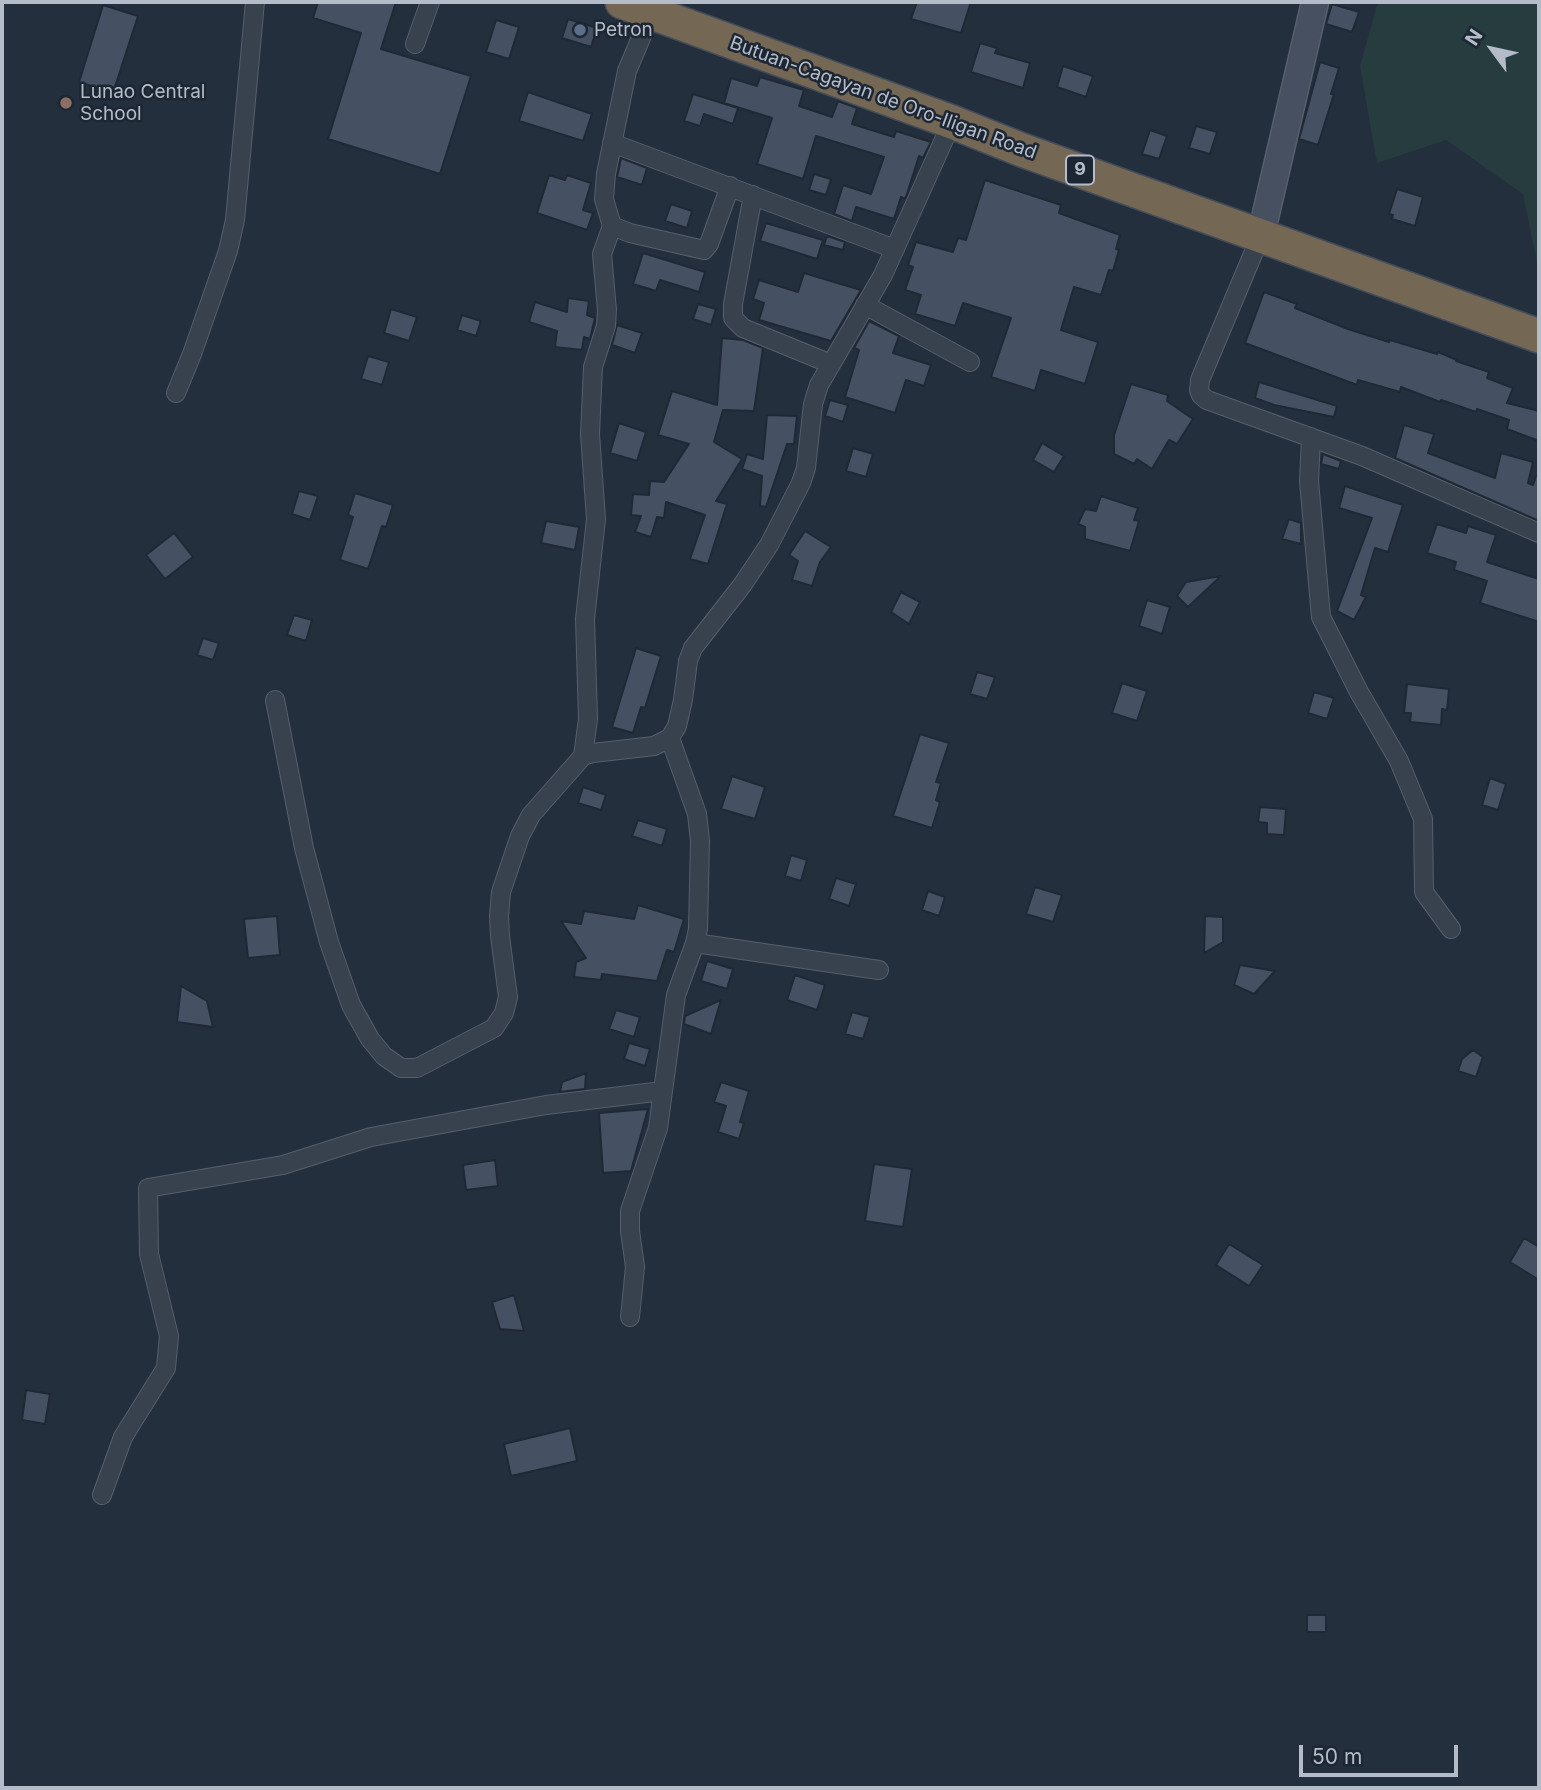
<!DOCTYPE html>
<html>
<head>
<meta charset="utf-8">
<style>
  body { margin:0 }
  #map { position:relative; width:1541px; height:1790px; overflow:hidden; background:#242f3e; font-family:Inter,sans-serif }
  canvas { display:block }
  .frame { position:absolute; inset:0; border:4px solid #b4bcc9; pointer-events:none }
  .north { position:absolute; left:1457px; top:14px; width:70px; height:70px; -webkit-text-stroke:5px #1d2633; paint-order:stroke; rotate:303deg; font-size:19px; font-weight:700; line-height:28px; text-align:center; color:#b4bcc9 }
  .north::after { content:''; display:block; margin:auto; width:24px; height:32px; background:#b4bcc9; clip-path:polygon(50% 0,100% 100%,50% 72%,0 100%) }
  .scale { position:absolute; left:1299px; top:1745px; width:159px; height:32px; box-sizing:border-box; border:4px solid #b4bcc9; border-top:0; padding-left:9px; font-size:21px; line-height:24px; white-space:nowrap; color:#b4bcc9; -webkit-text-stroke:5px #1d2633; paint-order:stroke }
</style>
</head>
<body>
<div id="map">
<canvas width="1541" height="1790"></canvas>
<div class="frame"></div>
<div class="north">N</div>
<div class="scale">50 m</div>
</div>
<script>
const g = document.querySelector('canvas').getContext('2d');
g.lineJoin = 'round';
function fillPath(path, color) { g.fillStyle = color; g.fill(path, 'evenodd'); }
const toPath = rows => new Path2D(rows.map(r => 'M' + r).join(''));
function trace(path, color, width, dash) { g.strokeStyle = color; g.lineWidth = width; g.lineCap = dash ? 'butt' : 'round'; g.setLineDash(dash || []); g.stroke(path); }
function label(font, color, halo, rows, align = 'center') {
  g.font = font + ' Inter,sans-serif'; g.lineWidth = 5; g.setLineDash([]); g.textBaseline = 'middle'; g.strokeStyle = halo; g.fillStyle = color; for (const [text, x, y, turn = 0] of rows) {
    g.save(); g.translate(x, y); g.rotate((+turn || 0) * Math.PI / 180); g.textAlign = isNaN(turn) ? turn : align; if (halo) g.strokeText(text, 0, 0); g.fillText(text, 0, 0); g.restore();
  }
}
const green = toPath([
  [1378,2,1539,2,1539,272,1523,194,1446,140,1377,163,1360,66]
]);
const building = toPath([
  [318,2,396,2,381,49,471,76,440,174,328,139,361,33,313,18,318,2],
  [917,2,971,2,961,33,911,19,917,2],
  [1332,4,1359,12,1352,32,1326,24,1332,4],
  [103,5,138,16,113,93,79,82,103,5],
  [568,19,597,28,591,47,562,38,568,19],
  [496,20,519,27,509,59,486,52,496,20],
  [980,43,997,48,995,53,1030,63,1023,88,971,72,980,43],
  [1320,62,1339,68,1331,94,1334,94,1318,145,1299,139,1320,62],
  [1063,66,1093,76,1086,97,1057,87,1063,66],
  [760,77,804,90,799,106,832,117,838,101,857,108,852,124,894,137,896,131,931,142,923,158,919,156,907,194,905,199,901,197,894,219,856,207,852,221,834,214,843,185,871,194,884,157,816,136,803,179,757,164,772,118,724,103,731,78,757,86,760,77],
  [528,92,592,114,583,141,519,121,528,92],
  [693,94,738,108,733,124,704,114,700,126,684,121,693,94],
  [1196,126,1217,132,1210,154,1189,148,1196,126],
  [1150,130,1167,136,1159,159,1142,154,1150,130],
  [621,158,647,168,642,185,617,177,621,158],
  [814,174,831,179,826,195,809,190,814,174],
  [549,175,565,180,567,175,591,183,583,210,593,213,587,230,537,213,549,175],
  [985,180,1061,205,1059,213,1120,235,1116,249,1119,250,1113,271,1109,270,1101,295,1074,287,1061,330,1098,342,1085,384,1041,370,1035,391,991,377,1011,318,963,303,955,326,915,314,921,295,905,290,913,267,908,265,916,242,953,252,958,238,966,240,985,180],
  [1397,189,1423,197,1415,226,1392,219,1393,215,1389,214,1397,189],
  [671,204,692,211,687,228,665,221,671,204],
  [766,223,823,240,817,259,760,241,766,223],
  [827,236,845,242,843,250,824,245,827,236],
  [643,253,705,272,699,292,660,280,656,291,633,284,643,253],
  [804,273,861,290,831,341,759,320,764,303,753,299,759,280,798,292,804,273],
  [1264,292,1297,304,1295,308,1348,329,1389,342,1390,340,1437,354,1438,352,1457,360,1456,361,1489,372,1487,378,1513,388,1507,403,1539,411,1539,441,1507,429,1509,420,1477,409,1476,412,1441,400,1440,402,1401,387,1400,392,1358,380,1357,385,1245,343,1264,292],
  [568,298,589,301,587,315,595,318,590,339,584,337,582,350,555,347,557,331,529,322,535,302,567,312,568,298],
  [698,304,716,309,711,325,693,319,698,304],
  [391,309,417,317,409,341,384,333,391,309],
  [462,315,481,321,476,336,457,330,462,315],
  [869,321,899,336,893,353,931,365,924,386,906,380,895,413,845,397,859,350,854,348,869,321],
  [617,325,642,333,635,353,612,345,617,325],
  [722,338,743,340,763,348,754,411,723,410,714,442,742,459,716,501,727,504,708,564,690,559,705,515,666,502,664,518,657,517,651,537,635,532,641,516,631,515,633,494,649,495,650,481,664,482,689,444,658,435,672,391,717,405,722,338],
  [368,356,389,362,382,385,361,379,368,356],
  [1259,382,1337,406,1334,417,1274,405,1255,398,1259,382],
  [1131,384,1168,395,1167,401,1193,419,1177,444,1169,440,1152,469,1137,459,1134,464,1114,454,1114,435,1131,384],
  [830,400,848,405,843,422,825,416,830,400],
  [767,415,797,416,794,444,787,444,766,507,760,506,762,476,742,469,747,454,763,459,767,415],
  [619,423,646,432,637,461,610,453,619,423],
  [1404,425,1434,434,1428,453,1495,478,1501,453,1533,462,1528,483,1533,485,1536,476,1539,476,1539,521,1395,458,1404,425],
  [1042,443,1064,456,1054,472,1033,460,1042,443],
  [853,448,873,454,866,477,846,471,853,448],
  [1323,454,1341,461,1339,469,1321,464,1323,454],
  [1345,486,1403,505,1388,552,1375,548,1361,595,1366,597,1354,620,1337,611,1372,518,1339,508,1345,486],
  [299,491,318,496,310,520,292,514,299,491],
  [355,493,393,505,386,527,382,526,368,569,340,560,353,517,348,515,355,493],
  [1101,496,1138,508,1134,520,1139,521,1130,551,1085,539,1085,527,1078,524,1085,509,1096,511,1101,496],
  [1289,519,1301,523,1301,544,1282,539,1289,519],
  [546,521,579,527,575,550,541,543,546,521],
  [1437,524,1466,533,1468,526,1496,535,1487,562,1539,579,1539,622,1480,603,1487,581,1454,570,1456,562,1427,553,1437,524],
  [805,531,831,547,820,562,812,586,792,580,798,561,789,555,805,531],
  [174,533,193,557,165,579,146,555,174,533],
  [1221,576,1188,607,1177,596,1186,582,1221,576],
  [901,592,920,602,909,624,891,612,901,592],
  [1147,600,1170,607,1162,634,1139,626,1147,600],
  [294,615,312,620,306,641,287,635,294,615],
  [203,638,219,643,213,660,197,655,203,638],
  [636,648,661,656,645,708,641,707,633,733,612,727,636,648],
  [977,672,995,677,987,699,970,694,977,672],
  [1122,683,1147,691,1137,721,1112,713,1122,683],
  [1407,684,1449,689,1447,710,1442,709,1441,725,1410,722,1411,713,1404,713,1407,684],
  [1314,692,1334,698,1327,719,1308,713,1314,692],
  [920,734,949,743,936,782,941,783,936,800,940,802,932,828,893,816,920,734],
  [732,776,765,787,755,819,721,809,732,776],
  [1490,778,1506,784,1498,810,1482,805,1490,778],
  [583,787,606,795,601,810,578,803,583,787],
  [1260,807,1286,809,1284,835,1267,834,1267,823,1258,822,1260,807],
  [638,820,667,829,662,846,632,836,638,820],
  [791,855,807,860,801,881,785,876,791,855],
  [836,878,856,884,849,906,829,899,836,878],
  [1035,887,1062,895,1053,922,1026,914,1035,887],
  [928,891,945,897,939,916,922,910,928,891],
  [638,905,684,919,674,952,667,950,657,981,602,974,601,980,574,977,576,962,586,958,561,921,581,924,584,911,634,919,638,905],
  [277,916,280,955,248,958,244,919,277,916],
  [1205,916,1223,917,1223,942,1204,953,1205,916],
  [707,961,733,969,727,989,701,981,707,961],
  [1240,965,1275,971,1254,994,1234,985,1240,965],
  [795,975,825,985,817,1010,787,1000,795,975],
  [181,986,207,1001,213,1027,177,1022,181,986],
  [721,1000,711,1034,684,1024,685,1016,721,1000],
  [616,1010,640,1017,634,1037,609,1029,616,1010],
  [852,1012,870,1017,863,1039,845,1034,852,1012],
  [629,1043,650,1049,645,1066,624,1059,629,1043],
  [1473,1050,1483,1057,1476,1077,1458,1071,1462,1059,1473,1050],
  [586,1073,585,1089,560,1092,562,1082,586,1073],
  [721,1082,749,1091,740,1122,744,1123,739,1139,718,1132,726,1106,714,1102,721,1082],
  [648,1109,631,1171,603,1173,599,1113,648,1109],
  [495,1160,498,1186,466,1190,463,1165,495,1160],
  [874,1164,912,1169,903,1227,865,1221,874,1164],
  [1524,1238,1539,1247,1539,1280,1510,1262,1524,1238],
  [1229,1244,1263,1265,1249,1286,1216,1265,1229,1244],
  [514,1295,524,1331,500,1329,492,1302,514,1295],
  [26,1390,50,1394,45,1424,22,1420,26,1390],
  [570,1428,577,1461,511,1476,504,1444,570,1428],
  [1307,1615,1326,1615,1326,1632,1307,1632,1307,1615]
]);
const street = toPath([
  [651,14,627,71,606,174,604,199,612,226,630,233,704,250,709,244,730,186],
  [415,44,430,2],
  [612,143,895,249],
  [753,195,733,304,733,318,743,328,831,364],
  [1261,235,1200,380,1199,390,1201,395,1207,400,1362,456,1539,533],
  [865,305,970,362],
  [176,393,192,354,228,251,235,220,255,2],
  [1311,437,1309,481,1321,617,1359,692,1399,761,1423,819,1424,892,1451,929],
  [275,700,304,848,329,942,351,1005,370,1039,384,1056,401,1068,417,1068,494,1028,504,1013,508,997,500,936,499,916,501,892,520,836,531,815,583,756,593,753,654,746,670,738,677,726,683,700,688,661,693,648,743,584,769,545,801,483,806,468,813,404,819,385,883,275,952,122],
  [583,756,588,719,585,619,596,519,590,434,593,367,606,326,607,310,602,254,612,226],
  [695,943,879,970],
  [630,1317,635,1267,630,1231,630,1211,658,1128,676,995,695,943,698,929,700,841,697,814,670,738],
  [102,1495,123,1437,166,1368,169,1336,149,1254,148,1188,283,1165,371,1137,546,1105,663,1091]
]);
const secondary = toPath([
  [1261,235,1315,2]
]);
const highway = toPath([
  [622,2,952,122,1022,150,1539,336]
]);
const markers = [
  [580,30,7,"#5c6f8a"],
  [66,103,7,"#8d6e63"]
];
const shields = [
  [1080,170,28]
];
const shieldNames = [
  ["9",1080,170]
];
const poiNames = [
  ["Petron",594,30],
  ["Lunao Central",80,92],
  ["School",80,114]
];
const streetNames = [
  ["Butuan-Cagayan de Oro-Iligan Road",883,98,20]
];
fillPath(green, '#263c3f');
fillPath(building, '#455162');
trace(building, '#1f2835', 2);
trace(street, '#565f6c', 20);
trace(secondary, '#565f6c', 29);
trace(highway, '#434c59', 36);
trace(street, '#38414e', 18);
trace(secondary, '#465061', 26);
trace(highway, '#746855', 33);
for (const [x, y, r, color] of markers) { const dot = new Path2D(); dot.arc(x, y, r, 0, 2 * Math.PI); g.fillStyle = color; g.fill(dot); trace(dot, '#1d2633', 2.5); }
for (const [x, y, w] of shields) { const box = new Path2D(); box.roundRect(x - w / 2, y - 14.5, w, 29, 5); g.fillStyle = '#1d2633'; g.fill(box); trace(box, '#b4bcc9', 2); }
label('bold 18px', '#b4bcc9', null, shieldNames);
label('19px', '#b4bcc9', '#1d2633', poiNames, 'left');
label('19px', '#b4bcc9', '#1d2633', streetNames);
</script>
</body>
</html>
